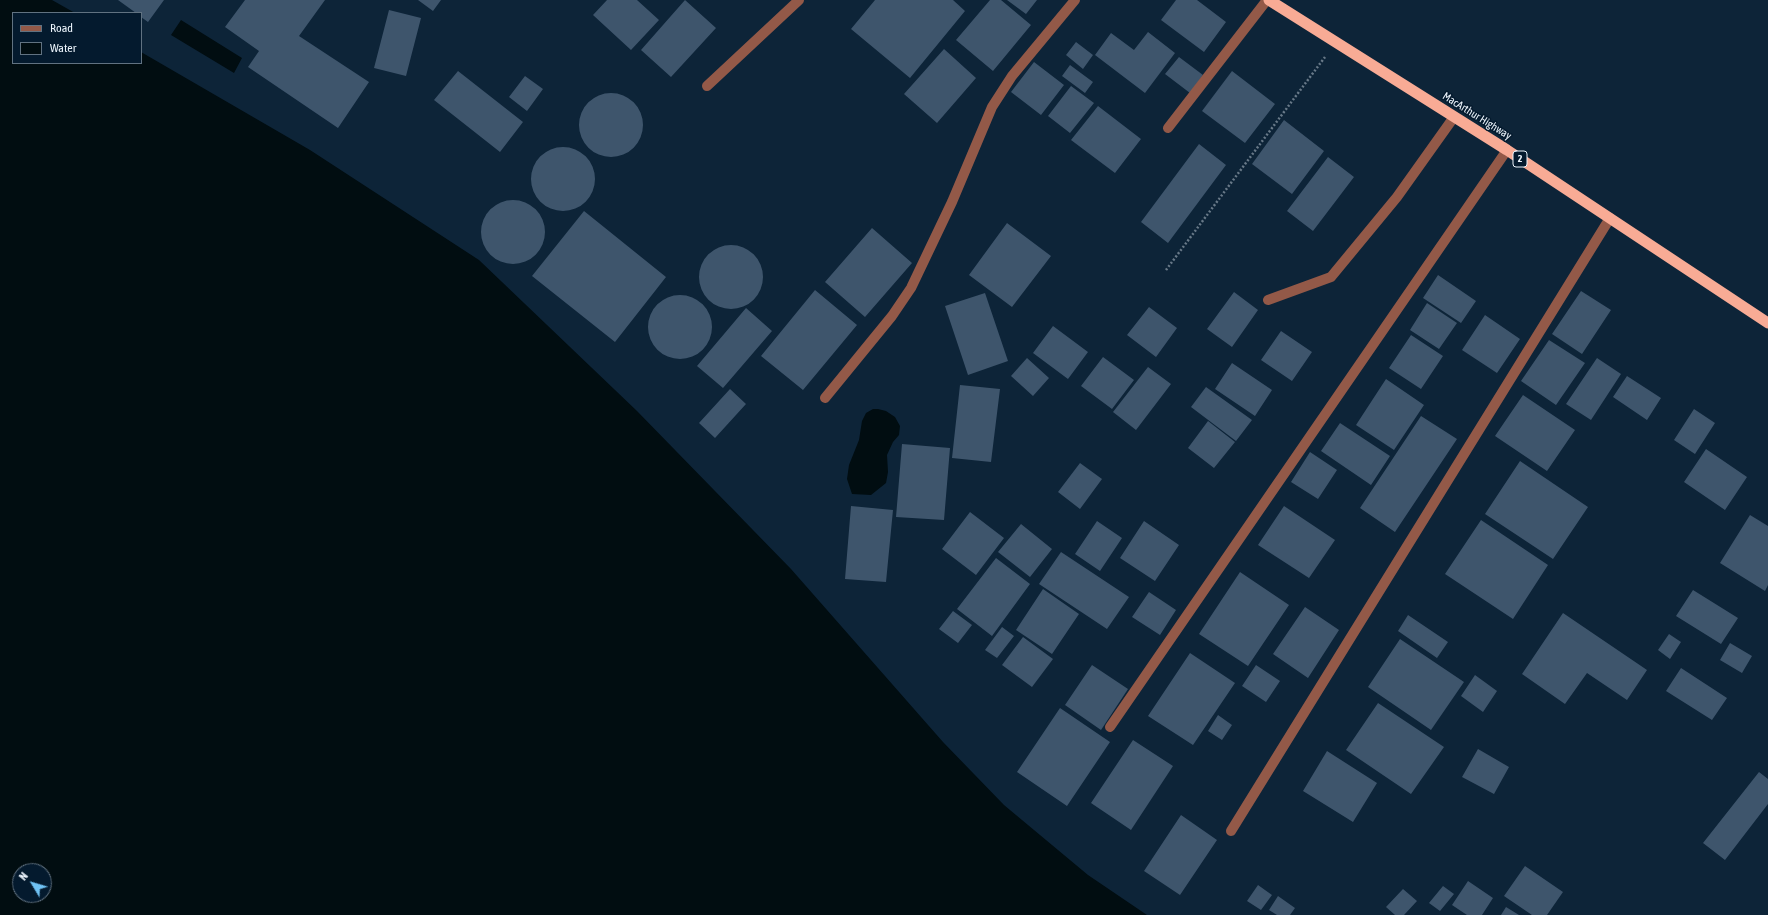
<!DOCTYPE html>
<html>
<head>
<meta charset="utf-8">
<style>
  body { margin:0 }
  #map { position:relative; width:1768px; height:915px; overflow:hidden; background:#0d2438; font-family:"Asap Condensed",sans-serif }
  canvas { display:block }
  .legend { position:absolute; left:12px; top:12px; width:130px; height:52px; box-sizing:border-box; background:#041a2e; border:1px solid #617281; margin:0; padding:5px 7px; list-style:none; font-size:12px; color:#edf5fd }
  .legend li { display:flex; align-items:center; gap:8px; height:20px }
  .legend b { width:20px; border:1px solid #617281 }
  .north { position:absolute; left:12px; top:863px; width:40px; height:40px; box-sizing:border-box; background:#041a2e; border:1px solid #617281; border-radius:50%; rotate:308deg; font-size:11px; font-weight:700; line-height:16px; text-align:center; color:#edf5fd }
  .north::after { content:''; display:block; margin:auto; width:14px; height:18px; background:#6fc2f4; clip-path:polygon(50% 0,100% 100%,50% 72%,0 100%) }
</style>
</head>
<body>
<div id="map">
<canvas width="1768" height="915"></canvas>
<ul class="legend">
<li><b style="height:5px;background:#935948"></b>Road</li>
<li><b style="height:11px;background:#010d11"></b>Water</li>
</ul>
<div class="north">N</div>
</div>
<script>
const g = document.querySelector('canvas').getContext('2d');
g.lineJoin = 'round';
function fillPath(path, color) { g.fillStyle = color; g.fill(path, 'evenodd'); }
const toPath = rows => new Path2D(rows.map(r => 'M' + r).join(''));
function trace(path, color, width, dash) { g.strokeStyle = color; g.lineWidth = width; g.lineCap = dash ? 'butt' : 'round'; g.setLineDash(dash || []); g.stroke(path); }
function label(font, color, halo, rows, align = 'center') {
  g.font = font + ' "Asap Condensed",sans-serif'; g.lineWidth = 3; g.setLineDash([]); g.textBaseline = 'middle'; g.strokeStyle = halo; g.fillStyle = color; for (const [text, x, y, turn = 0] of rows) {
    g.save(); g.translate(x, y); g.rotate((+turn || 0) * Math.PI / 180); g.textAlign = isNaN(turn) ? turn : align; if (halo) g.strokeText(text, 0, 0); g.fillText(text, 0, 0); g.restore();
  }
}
const water = toPath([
  [0,0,52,0,75,13,13,13,13,63,141,63,141,52,310,150,479,260,637,411,791,569,943,742,1004,805,1088,875,1147,915,0,915],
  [20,871,44,871,44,895,20,895],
  [181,20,242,58,234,73,171,35],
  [873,409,878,409,886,411,895,417,900,426,899,435,893,442,887,455,888,472,886,483,871,495,852,494,847,479,849,465,859,440,862,421,866,413]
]);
const building = toPath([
  [118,0,164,0,148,22,141,17,141,13,136,13],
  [245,0,325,0,299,36,369,82,338,128,248,67,259,51,225,27],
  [418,0,441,0,433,11],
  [607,0,637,0,659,20,631,50,593,15],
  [685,0,716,28,671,77,641,50],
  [875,0,953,0,965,11,910,78,851,29],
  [990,0,1001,0,1031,25,993,71,956,40],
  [1007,0,1037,0,1026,14],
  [1176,0,1197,0,1226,22,1204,52,1161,20],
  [389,10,421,18,406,76,374,68],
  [1148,32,1175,53,1145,93,1095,55,1111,33,1134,50],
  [1076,42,1093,55,1083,69,1066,55],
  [944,49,976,78,937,123,904,94],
  [1179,57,1203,75,1190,93,1165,74],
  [1034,62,1064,85,1041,115,1011,92],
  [1070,65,1093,82,1085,93,1062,76],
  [458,71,523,122,500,152,434,100],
  [1232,71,1275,104,1245,143,1202,111],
  [525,76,543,89,527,111,509,97],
  [1071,86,1094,103,1070,133,1048,116],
  '579 125a32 32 0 1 1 64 0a32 32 0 1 1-64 0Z',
  [1098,106,1141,139,1115,173,1071,140],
  [1284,120,1324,151,1292,194,1252,164],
  [1199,144,1226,165,1168,243,1141,222],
  '531 179a32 32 0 1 1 64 0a32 32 0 1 1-64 0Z',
  [1328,157,1354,177,1313,231,1287,211],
  '481 232a32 32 0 1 1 64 0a32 32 0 1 1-64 0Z',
  [584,211,666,277,615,342,532,276],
  [1007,223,1051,256,1012,307,969,275],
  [872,228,912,263,865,317,825,282],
  '699 277a32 32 0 1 1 64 0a32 32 0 1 1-64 0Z',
  [1438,275,1476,301,1461,323,1423,298],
  [815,290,857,325,803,390,761,356],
  [1581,291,1611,310,1582,354,1552,334],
  [1234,292,1258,310,1232,347,1207,329],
  [985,293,1008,361,968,375,945,306],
  '648 327a32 32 0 1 1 64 0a32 32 0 1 1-64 0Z',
  [1427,303,1457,323,1439,349,1410,330],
  [1149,307,1177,328,1156,357,1127,335],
  [746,308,772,331,723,388,697,366],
  [1485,315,1520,339,1497,373,1462,350],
  [1053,326,1088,352,1068,379,1033,353],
  [1281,331,1312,352,1292,381,1261,360],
  [1411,335,1443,356,1421,389,1389,368],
  [1549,340,1585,363,1556,405,1521,381],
  [1103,357,1134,380,1112,409,1081,386],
  [1027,358,1049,378,1033,396,1011,376],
  [1597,358,1621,374,1591,420,1566,404],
  [1232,363,1272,390,1255,416,1215,389],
  [1148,367,1171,384,1136,430,1113,412],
  [1627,376,1661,398,1647,420,1613,397],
  [1386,379,1424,405,1394,450,1356,425],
  [960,385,1000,389,991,462,952,458],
  [1206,387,1252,420,1236,441,1191,407],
  [730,389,746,404,715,438,699,423],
  [1523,395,1575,430,1547,471,1495,436],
  [1694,409,1715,423,1695,454,1674,440],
  [1421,416,1457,439,1395,532,1360,508],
  [1208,421,1235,442,1214,468,1188,448],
  [1340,423,1390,456,1371,485,1321,451],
  [902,444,950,448,944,520,896,517],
  [1706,449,1747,477,1725,510,1684,482],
  [1310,452,1337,470,1318,499,1291,482],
  [1520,461,1588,507,1553,559,1485,514],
  [1080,463,1102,479,1080,509,1058,492],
  [851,506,893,510,886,582,845,579],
  [1284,506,1335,540,1309,578,1258,545],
  [970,512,1004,538,976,575,942,549],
  [1750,515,1768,526,1768,585,1765,591,1720,563],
  [1481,520,1548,565,1513,619,1445,574],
  [1097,521,1122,538,1100,571,1075,554],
  [1144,521,1179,545,1155,581,1120,558],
  [1021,524,1052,549,1030,577,998,552],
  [1061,552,1129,597,1107,629,1039,584],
  [996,558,1030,584,992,636,957,609],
  [1240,572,1289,605,1248,666,1199,634],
  [1043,589,1079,614,1052,654,1016,630],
  [1693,590,1738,618,1721,644,1676,616],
  [1149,592,1176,610,1160,635,1132,617],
  [1305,607,1339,630,1308,678,1273,654],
  [953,611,972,625,958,643,939,629],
  [1563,613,1647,670,1627,700,1587,673,1565,704,1522,674],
  [1408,615,1448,642,1437,658,1398,631],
  [1002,627,1014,636,997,658,985,650],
  [1669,634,1681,642,1670,659,1658,650],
  [1023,637,1053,659,1032,687,1002,665],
  [1400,639,1464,682,1431,730,1368,687],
  [1730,643,1752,656,1742,673,1720,660],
  [1190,653,1235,683,1193,745,1148,716],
  [1092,665,1128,689,1101,730,1065,705],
  [1256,665,1280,681,1266,702,1242,686],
  [1681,668,1727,698,1712,720,1666,691],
  [1475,675,1497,691,1483,712,1461,696],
  [1378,703,1444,747,1411,794,1346,750],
  [1060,708,1110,742,1067,806,1017,772],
  [1218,715,1232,725,1222,740,1208,731],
  [1133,740,1173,766,1131,830,1091,803],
  [1478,749,1509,767,1494,794,1462,777],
  [1327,751,1377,783,1353,822,1303,791],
  [1759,772,1768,779,1768,804,1725,860,1703,843],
  [1181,815,1217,840,1180,895,1144,871],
  [1525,866,1563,892,1547,915,1532,915,1504,896],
  [1468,881,1493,898,1482,915,1467,915,1452,905],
  [1258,885,1272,895,1261,910,1247,901],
  [1443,886,1454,894,1440,911,1429,903],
  [1403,889,1417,901,1404,915,1395,915,1386,907],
  [1278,896,1295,908,1290,915,1277,915,1269,910],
  [1506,907,1519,915,1501,915]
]);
const path = toPath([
  [1166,270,1325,57]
]);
const service = toPath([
  [707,86,799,0],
  [1168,128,1267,0],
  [1268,300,1331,277,1397,197,1454,117],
  [825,398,892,316,911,288,952,202,992,107,1012,76,1075,0]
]);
const minor = toPath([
  [1110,727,1507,150],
  [1231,831,1610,218]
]);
const trunk = toPath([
  [1269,0,1507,150,1768,323]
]);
const shields = [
  [1520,159,14]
];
const shieldNames = [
  ["2",1520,159]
];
const streetNames = [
  ["MacArthur Highway",1477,116,32]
];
fillPath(water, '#010d11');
fillPath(building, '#3e556c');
trace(path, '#687988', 2.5, [2, 2]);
trace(service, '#935948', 10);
trace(minor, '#935948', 10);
trace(trunk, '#f8ab95', 11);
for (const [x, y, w] of shields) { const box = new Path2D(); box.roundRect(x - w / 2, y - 8, w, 16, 3); g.fillStyle = '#041a2e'; g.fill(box); trace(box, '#edf5fd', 1); }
label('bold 10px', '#edf5fd', null, shieldNames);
label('11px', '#edf5fd', '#041a2e', streetNames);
</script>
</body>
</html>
